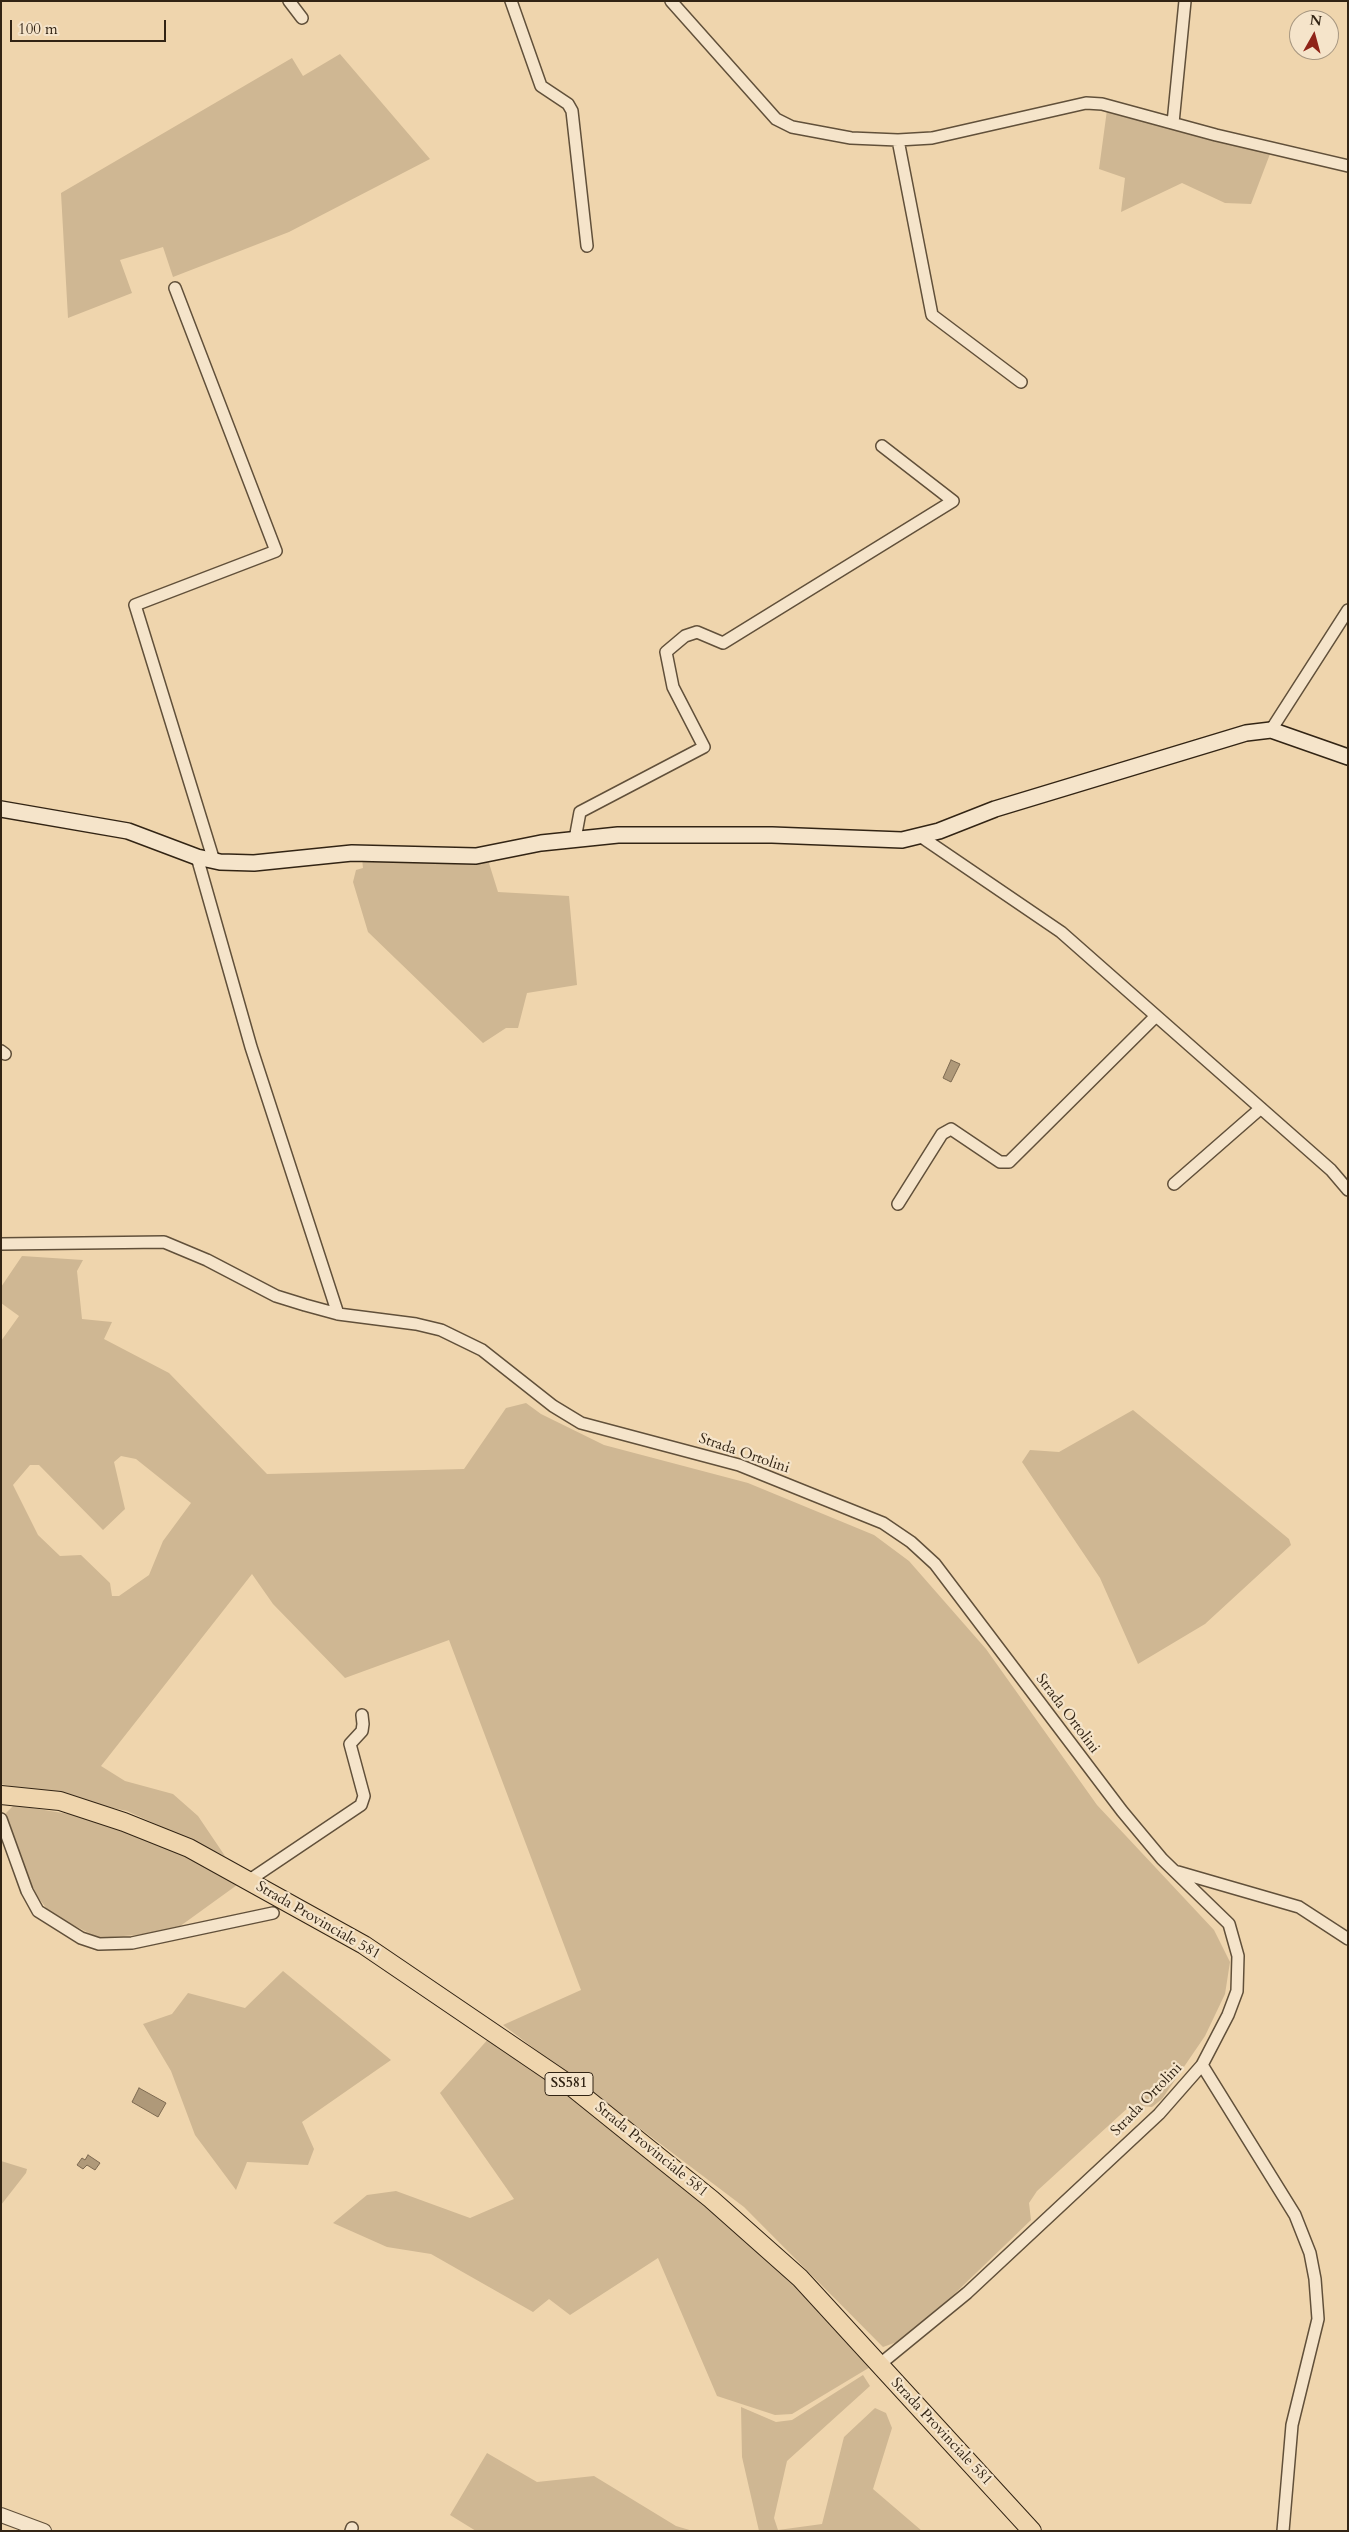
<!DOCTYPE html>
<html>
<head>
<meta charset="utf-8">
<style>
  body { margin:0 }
  #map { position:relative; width:1349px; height:2532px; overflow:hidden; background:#efd5ad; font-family:Cardo,serif }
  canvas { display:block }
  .frame { position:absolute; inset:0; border:2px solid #322414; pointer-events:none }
  .north { position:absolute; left:1289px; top:10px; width:50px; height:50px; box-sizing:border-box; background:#f5e4ca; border:1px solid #a79781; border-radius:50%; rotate:7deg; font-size:14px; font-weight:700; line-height:20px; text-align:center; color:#322414 }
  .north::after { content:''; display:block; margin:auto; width:18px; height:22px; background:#8f2418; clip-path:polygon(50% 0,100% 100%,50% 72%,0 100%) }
  .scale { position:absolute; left:10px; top:20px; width:156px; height:22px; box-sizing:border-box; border:2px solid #322414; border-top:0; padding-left:6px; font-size:15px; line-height:18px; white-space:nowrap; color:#322414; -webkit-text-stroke:4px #f5e4ca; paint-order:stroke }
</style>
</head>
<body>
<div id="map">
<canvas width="1349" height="2532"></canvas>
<div class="frame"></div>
<div class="north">N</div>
<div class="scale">100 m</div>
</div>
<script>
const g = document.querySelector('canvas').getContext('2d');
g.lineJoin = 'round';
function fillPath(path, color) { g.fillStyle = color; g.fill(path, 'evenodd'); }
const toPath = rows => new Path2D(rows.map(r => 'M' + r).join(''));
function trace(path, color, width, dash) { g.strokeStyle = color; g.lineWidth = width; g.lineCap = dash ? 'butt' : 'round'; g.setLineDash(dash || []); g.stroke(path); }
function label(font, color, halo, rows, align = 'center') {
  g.font = font + ' Cardo,serif'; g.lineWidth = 4.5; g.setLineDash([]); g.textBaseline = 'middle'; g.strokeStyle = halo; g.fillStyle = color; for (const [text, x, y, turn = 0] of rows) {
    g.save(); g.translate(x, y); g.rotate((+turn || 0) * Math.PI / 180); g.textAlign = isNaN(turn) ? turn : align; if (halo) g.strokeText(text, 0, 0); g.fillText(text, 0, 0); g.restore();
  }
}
const green = toPath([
  [340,54,430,159,289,232,173,277,163,247,120,260,132,293,68,318,61,193,292,58,303,76],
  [1107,110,1270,154,1251,204,1225,203,1182,183,1121,212,1125,178,1099,169],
  [362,859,488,860,498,892,569,896,577,985,527,993,518,1028,506,1028,483,1043,368,932,353,882,356,870,363,868],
  [22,1256,83,1260,77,1271,82,1319,112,1322,104,1339,169,1373,267,1474,464,1469,506,1408,526,1403,541,1414,604,1445,748,1483,874,1535,909,1561,986,1649,1097,1805,1214,1930,1230,1962,1225,1994,1205,2036,1162,2099,1152,2107,1131,2105,1037,2191,1029,2203,1031,2220,946,2302,897,2342,883,2347,744,2207,503,2025,581,1990,449,1640,345,1678,273,1604,252,1574,101,1766,125,1781,173,1794,198,1816,225,1856,127,1811,1,1784,1,1341,19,1316,1,1303,1,1287],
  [121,1456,136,1459,191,1503,163,1541,149,1575,119,1596,112,1596,110,1583,81,1555,60,1556,38,1535,13,1485,30,1465,39,1465,103,1530,125,1509,114,1462],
  [1133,1410,1289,1539,1291,1545,1205,1624,1138,1664,1100,1578,1022,1462,1030,1450,1059,1452],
  [14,1805,93,1818,168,1845,237,1885,172,1932,99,1938,51,1914,33,1891,6,1813],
  [283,1971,391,2060,302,2122,314,2149,308,2165,247,2162,236,2190,195,2135,171,2071,143,2024,172,2014,188,1993,245,2008],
  [490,2037,637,2145,748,2233,872,2366,792,2414,775,2415,717,2396,658,2258,570,2315,549,2299,533,2312,431,2254,387,2247,333,2223,367,2195,396,2191,470,2218,514,2199,440,2093],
  [1,2161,27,2169,26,2173,1,2205],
  [863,2375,870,2386,787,2461,774,2518,778,2530,822,2524,844,2437,875,2408,886,2413,892,2428,873,2489,922,2531,759,2531,742,2457,741,2407,776,2422,792,2420],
  [487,2453,537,2482,594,2476,676,2526,693,2531,476,2531,450,2515]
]);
const water = toPath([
  [951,1060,960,1064,951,1082,943,1078,951,1060],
  [139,2088,166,2103,158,2117,132,2102,139,2088],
  [88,2155,100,2163,95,2170,87,2165,83,2169,77,2165,82,2158,85,2160,88,2155]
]);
const minor = toPath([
  [289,1,302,18],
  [511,1,541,86,568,104,572,111,587,246],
  [671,1,776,119,792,127,851,138,898,140,932,138,1086,103,1102,104,1216,135,1348,166],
  [1173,123,1185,1],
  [898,140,932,315,1021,382],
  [175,288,276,551,135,605,214,861],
  [1271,730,1348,610],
  [920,836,1061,932,1331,1170,1348,1190],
  [575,839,580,812,704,747,673,687,666,652,685,636,697,632,723,643,953,501,882,446],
  [197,857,251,1047,338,1314],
  [1,1051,5,1054],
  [1174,1184,1261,1108],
  [898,1204,942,1134,951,1129,1000,1162,1009,1162,1156,1016],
  [1,1244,164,1242,207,1260,276,1296,305,1305,338,1314,416,1324,441,1330,482,1350,553,1406,581,1423,739,1465,883,1523,911,1542,935,1564,1122,1811,1162,1859,1229,1924,1238,1956,1237,1991,1228,2015,1202,2065,1159,2114,967,2293,879,2365],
  [1,1819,27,1891,38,1911,81,1938,99,1944,132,1943,273,1913],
  [1178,1872,1299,1907,1348,1939],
  [248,1881,361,1805,364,1796,350,1744,362,1731,363,1724,362,1715],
  [1202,2065,1295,2215,1310,2253,1315,2279,1318,2319,1292,2425,1283,2531],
  [351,2531,352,2528]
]);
const tertiary = toPath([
  [1,2515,44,2531]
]);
const secondary = toPath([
  [1,809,128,831,197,857,220,862,254,863,352,853,476,856,541,843,618,835,772,835,902,840,939,831,995,809,1246,733,1271,730,1348,757]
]);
const primary = toPath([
  [1,1795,60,1801,124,1822,189,1848,364,1945,567,2083,711,2199,800,2278,1032,2531]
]);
const shields = [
  [569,2084,48]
];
const shieldNames = [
  ["SS581",569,2084]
];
const streetNames = [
  ["Strada Ortolini",744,1454,19],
  ["Strada Ortolini",1067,1714,53],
  ["Strada Provinciale 581",318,1921,30],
  ["Strada Ortolini",1147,2100,-46],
  ["Strada Provinciale 581",651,2150,39],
  ["Strada Provinciale 581",941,2432,47]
];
fillPath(green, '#cfb793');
fillPath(water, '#af9979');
trace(water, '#7d6a51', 1);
trace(minor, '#61503a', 14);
trace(tertiary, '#61503a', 16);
trace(secondary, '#322414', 18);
trace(primary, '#322414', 20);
trace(minor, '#f5e4ca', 11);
trace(tertiary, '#f5e4ca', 14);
trace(secondary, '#f5e4ca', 15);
trace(primary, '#efd5ad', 18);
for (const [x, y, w] of shields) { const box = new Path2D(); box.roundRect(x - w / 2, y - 11.5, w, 23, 4); g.fillStyle = '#f5e4ca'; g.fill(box); trace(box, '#322414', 1); }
label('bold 14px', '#322414', null, shieldNames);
label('15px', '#322414', '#f5e4ca', streetNames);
</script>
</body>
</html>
